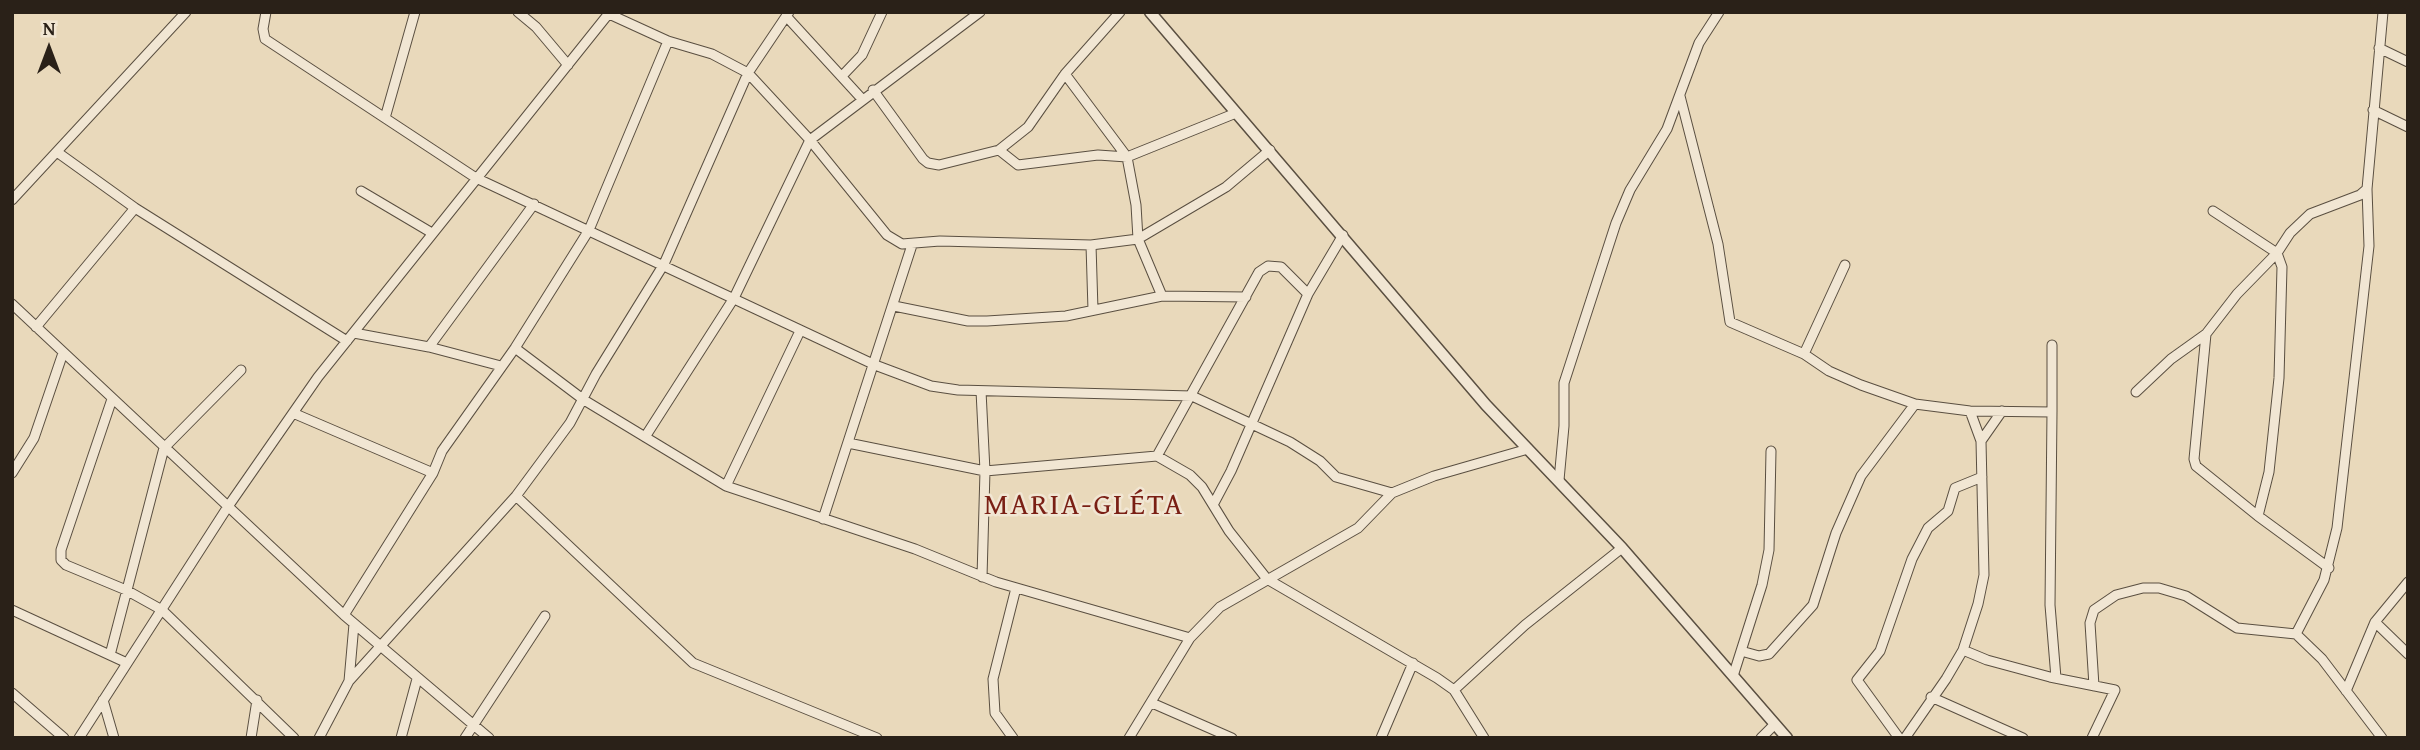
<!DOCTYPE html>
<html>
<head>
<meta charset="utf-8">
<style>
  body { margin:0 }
  #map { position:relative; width:2420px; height:750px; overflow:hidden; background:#e9d9bb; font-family:"Gentium Book Plus",serif }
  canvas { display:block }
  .frame { position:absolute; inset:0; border:14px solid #2a2118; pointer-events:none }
  .north { position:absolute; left:14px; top:14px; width:70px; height:70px; -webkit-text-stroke:5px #f1e6d3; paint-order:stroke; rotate:0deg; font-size:19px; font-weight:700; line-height:28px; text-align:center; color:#2a2118 }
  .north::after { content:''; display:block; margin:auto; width:24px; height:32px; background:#2a2118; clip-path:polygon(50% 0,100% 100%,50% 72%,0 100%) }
</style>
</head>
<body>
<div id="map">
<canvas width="2420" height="750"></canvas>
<div class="frame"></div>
<div class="north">N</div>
</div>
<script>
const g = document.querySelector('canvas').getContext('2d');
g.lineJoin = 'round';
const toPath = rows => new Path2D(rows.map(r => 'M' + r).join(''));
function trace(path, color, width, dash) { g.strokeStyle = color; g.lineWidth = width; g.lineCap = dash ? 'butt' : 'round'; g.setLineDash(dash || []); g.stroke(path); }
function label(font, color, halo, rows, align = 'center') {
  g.font = font + ' "Gentium Book Plus",serif'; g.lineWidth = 5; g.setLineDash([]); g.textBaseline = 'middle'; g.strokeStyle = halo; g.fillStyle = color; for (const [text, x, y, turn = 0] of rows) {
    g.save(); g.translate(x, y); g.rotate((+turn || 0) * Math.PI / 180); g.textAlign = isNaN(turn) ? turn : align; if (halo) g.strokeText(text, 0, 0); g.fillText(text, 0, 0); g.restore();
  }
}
const minor = toPath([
  [266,12,263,29,265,39,476,178,875,365,931,386,958,390,1192,396,1290,442,1320,461,1336,477,1392,493],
  [518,12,536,27,568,65],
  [609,14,668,41,712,54,748,73,810,140,887,235,902,244,940,241,1091,245,1138,239,1226,187,1270,150],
  [786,16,862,99],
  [2379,48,2408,62],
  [1065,74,1127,157,1136,205,1138,239,1162,296],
  [842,76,862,55,882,12],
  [873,90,923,159,928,163,939,165,999,150,1018,165,1098,155,1127,157,1236,113],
  [1680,96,1718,244,1730,322,1804,354,1829,371,1861,385,1915,404,1970,411,2052,412,2050,605,2056,678],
  [2373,110,2408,127],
  [385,118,415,12],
  [999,150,1028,127,1065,74,1120,12],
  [57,152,135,208,347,341],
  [361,191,432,233],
  [12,200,186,12],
  [1091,245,1093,310],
  [12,304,344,615,489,738],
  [894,306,968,321,987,321,1066,316,1162,296,1246,297],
  [36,327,135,208],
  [354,333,429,347,501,366],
  [2206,334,2194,459,2196,466,2258,516],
  [2052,345,2052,412],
  [429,347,534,204],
  [515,348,584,400,726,486,915,549,996,582,1190,638],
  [1804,354,1845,265],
  [981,391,985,471,982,577],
  [2136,392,2171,359,2206,334,2237,294,2277,253,2213,211],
  [112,399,61,550,61,560,66,565,126,590,162,610,294,738],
  [1970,411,1981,441],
  [293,413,433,473],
  [645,437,734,298,810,140,980,12],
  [848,443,985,471,1157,456,1190,475,1202,487,1229,531,1267,579,1437,678,1454,690,1484,738],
  [1157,456,1259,272,1268,266,1281,267,1308,294],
  [12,473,34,438,63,353],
  [1559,480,1564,426,1564,383,1616,223,1630,190,1667,129,1699,43,1719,12],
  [726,486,800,331],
  [516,496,693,663,877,738],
  [1213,505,1231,471,1308,294,1343,235],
  [823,519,912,245],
  [2329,568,2258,516,2269,472,2279,378,2282,267,2277,253,2290,233,2310,214,2360,195,2367,189],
  [12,610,127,663],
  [344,615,433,473,442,451,515,348,589,230,668,41],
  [2375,622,2408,654],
  [2296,634,2324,580,2337,528,2369,246,2367,189,2383,12],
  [1963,650,1987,660,2050,677,2115,690,2092,738],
  [1741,651,1759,656,1769,654,1813,605,1836,533,1861,476,1915,404],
  [110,655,164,448,241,370],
  [1734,673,1762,585,1769,550,1771,451],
  [349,681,354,624],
  [2094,686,2090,623,2094,610,2116,595,2143,588,2159,588,2186,596,2237,628,2296,634,2322,659,2382,738],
  [1454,690,1525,625,1622,548],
  [2346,691,2375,622,2408,582],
  [12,693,64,738],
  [1931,697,2023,738],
  [103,700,114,738],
  [1152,703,1232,738],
  [79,738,227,508,318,377,610,12],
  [251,738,257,700],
  [319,738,349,681,516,496,570,423,596,374,664,264,748,73,789,12],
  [401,738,417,679],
  [465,738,545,616],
  [1013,738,995,713,993,679,1016,588],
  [1129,738,1190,638,1220,607,1358,528,1392,493,1434,476,1528,449],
  [1381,738,1413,663],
  [1761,738,1774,725],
  [1899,738,1857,680,1880,651,1912,559,1928,528,1948,511,1955,488,1982,477],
  [1905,738,1946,679,1963,650,1978,604,1984,575,1981,441,2002,411]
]);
const tertiary = toPath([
  [1150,12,1486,405,1622,548,1787,738]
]);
const quarterNames = [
  ["MARIA-GLÉTA",1084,506]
];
trace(minor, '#5a4f41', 11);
trace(tertiary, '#5a4f41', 13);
trace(minor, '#f1e6d3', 9);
trace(tertiary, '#f1e6d3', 10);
g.letterSpacing = '2px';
label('30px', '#7a1f14', '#f1e6d3', quarterNames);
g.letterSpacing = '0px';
</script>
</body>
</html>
